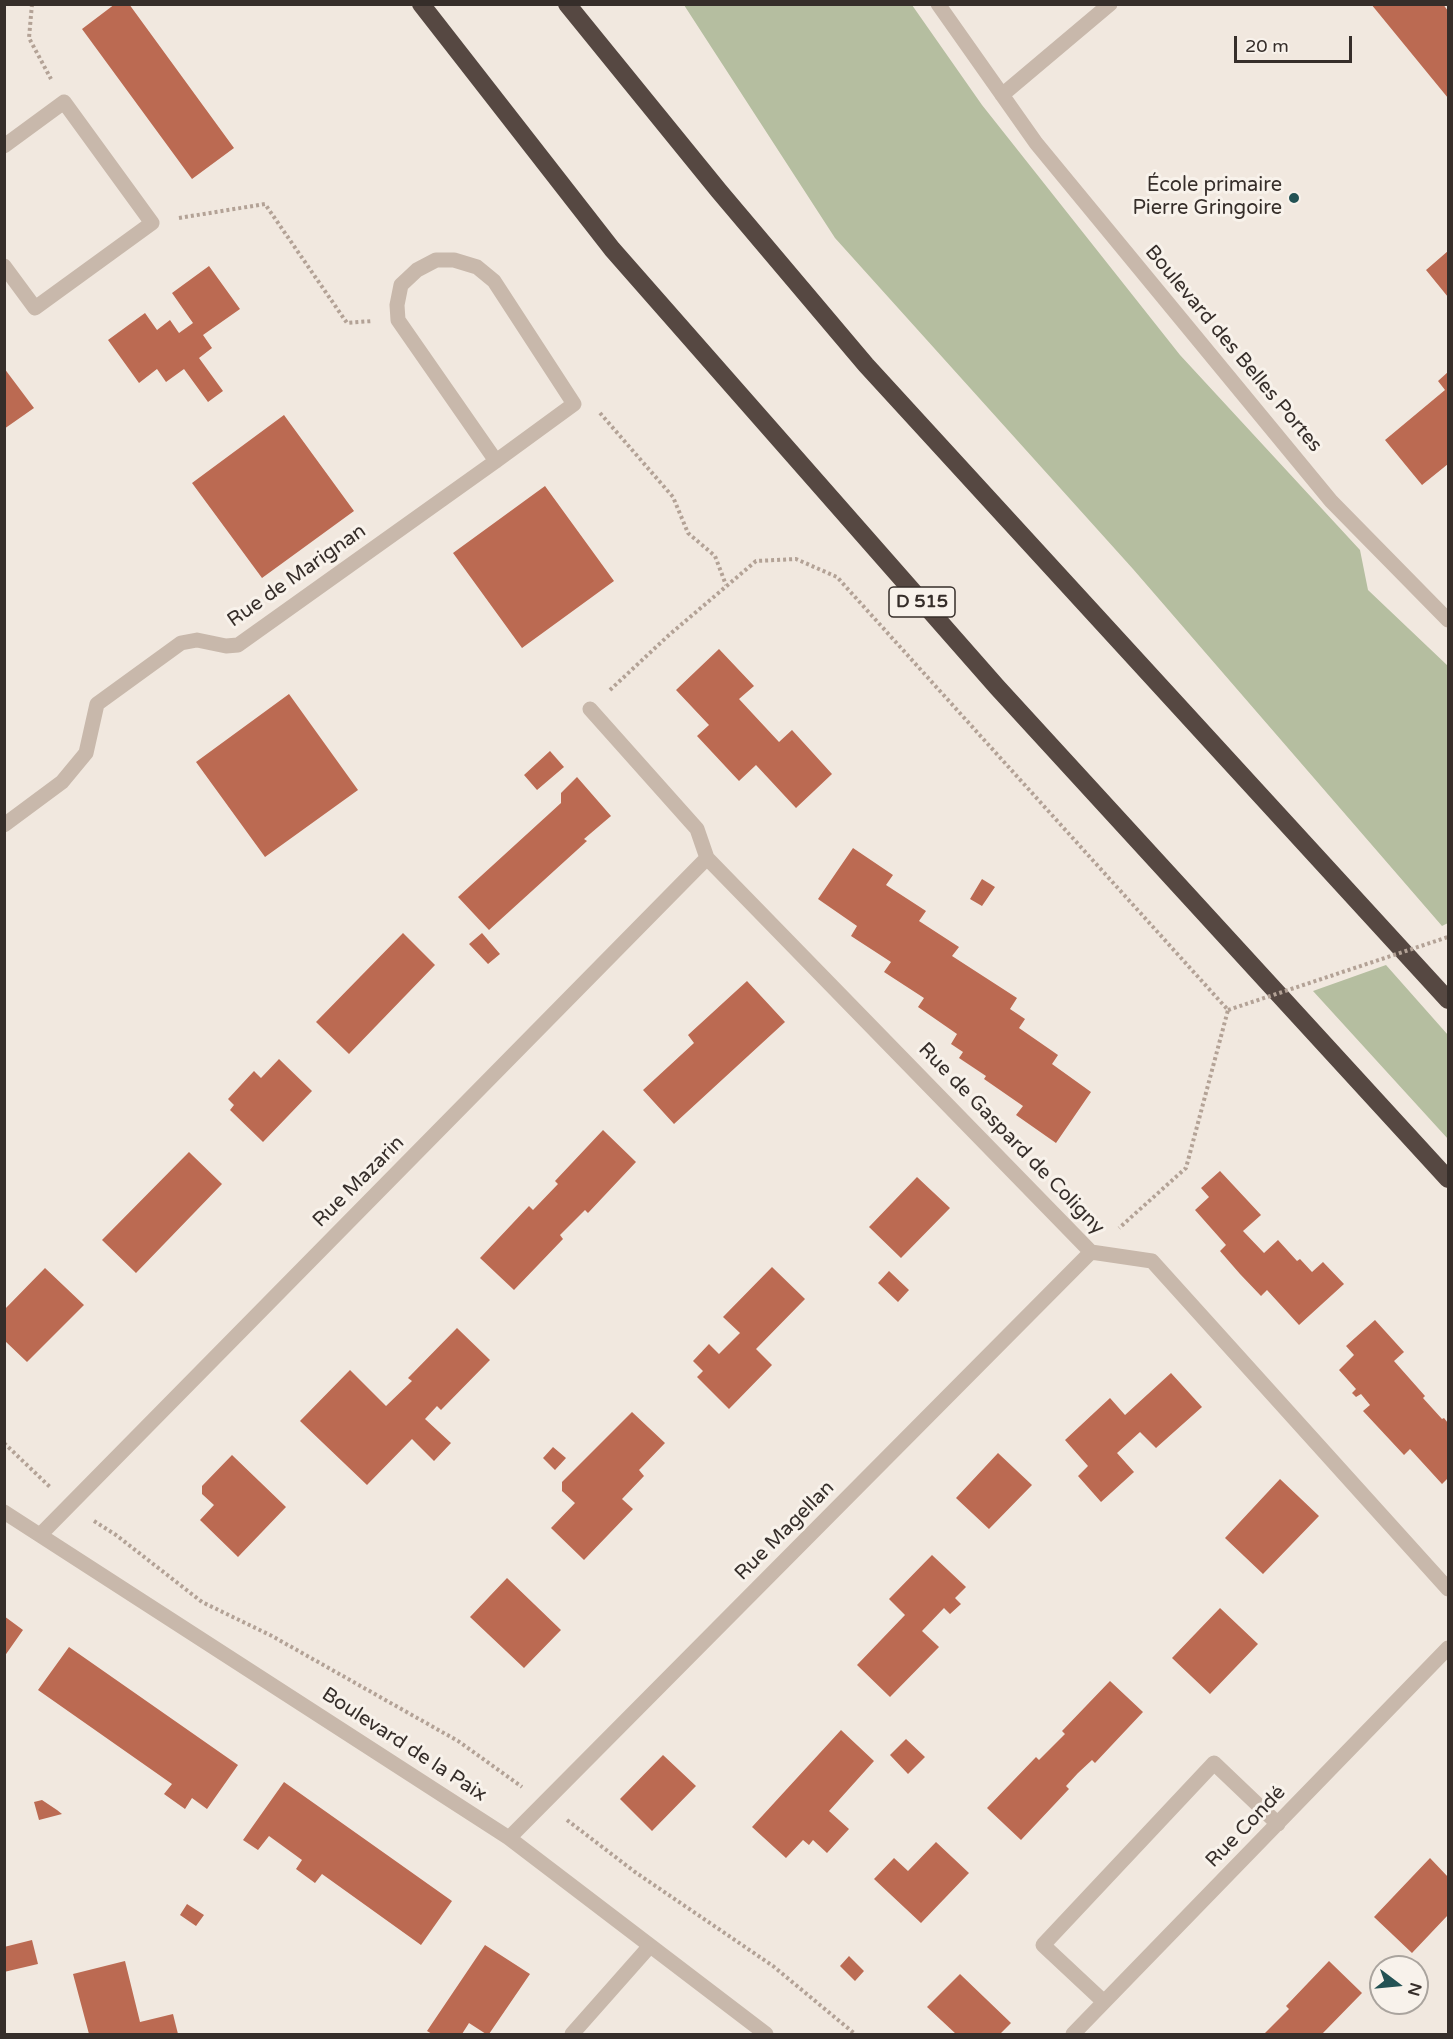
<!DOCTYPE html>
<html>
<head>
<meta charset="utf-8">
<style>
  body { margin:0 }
  #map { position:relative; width:1453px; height:2039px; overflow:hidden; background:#f1e8df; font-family:"Varela Round",sans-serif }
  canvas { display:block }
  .frame { position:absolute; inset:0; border:6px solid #362e2a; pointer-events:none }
  .north { position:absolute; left:1369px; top:1955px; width:60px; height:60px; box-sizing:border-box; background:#f8f2eb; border:2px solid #aaa49e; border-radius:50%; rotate:106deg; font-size:16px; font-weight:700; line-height:24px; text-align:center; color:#362e2a }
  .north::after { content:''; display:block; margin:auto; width:21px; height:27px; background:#235254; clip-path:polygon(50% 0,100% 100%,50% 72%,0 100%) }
  .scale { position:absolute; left:1234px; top:36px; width:118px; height:27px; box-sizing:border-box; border:3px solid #362e2a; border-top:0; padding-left:8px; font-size:18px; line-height:21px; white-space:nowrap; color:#362e2a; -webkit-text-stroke:4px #f8f2eb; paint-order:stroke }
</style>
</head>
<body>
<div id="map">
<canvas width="1453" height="2039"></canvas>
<div class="frame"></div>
<div class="north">N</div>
<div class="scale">20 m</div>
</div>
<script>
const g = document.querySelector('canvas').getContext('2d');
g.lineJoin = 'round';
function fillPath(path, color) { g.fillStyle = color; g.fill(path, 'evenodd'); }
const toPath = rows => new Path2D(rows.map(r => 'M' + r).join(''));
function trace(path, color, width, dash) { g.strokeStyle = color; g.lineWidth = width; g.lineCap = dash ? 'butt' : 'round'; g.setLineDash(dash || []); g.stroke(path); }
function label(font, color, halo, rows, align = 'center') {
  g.font = font + ' "Varela Round",sans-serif'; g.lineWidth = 6; g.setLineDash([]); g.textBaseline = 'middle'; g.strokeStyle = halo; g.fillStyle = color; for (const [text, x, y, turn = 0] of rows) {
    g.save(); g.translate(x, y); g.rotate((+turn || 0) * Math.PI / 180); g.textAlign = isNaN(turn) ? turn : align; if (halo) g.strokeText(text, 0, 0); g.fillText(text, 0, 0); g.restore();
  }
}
const green = toPath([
  [684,5,912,5,982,105,1180,355,1360,550,1368,590,1448,666,1448,923,1442,926,1133,569,835,238],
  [1386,965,1448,1035,1448,1139,1313,991]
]);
const building = toPath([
  [115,4,129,4,234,148,192,179,82,29],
  [1371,4,1443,4,1448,11,1448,98],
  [1448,251,1448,297,1426,270],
  [209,266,240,309,203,335,212,348,199,358,223,391,208,402,184,369,166,382,157,369,139,383,108,340,145,313,157,330,170,320,179,333,193,323,172,293],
  [4,368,34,408,4,429],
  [1448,372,1448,464,1422,485,1385,440,1445,390,1438,381],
  [284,415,354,511,262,578,192,483],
  [545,486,614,581,522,648,453,553],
  [719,649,754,686,739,699,779,742,792,730,832,774,796,808,756,765,739,781,697,736,709,725,676,690],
  [289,694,358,790,265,857,196,762],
  [550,751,564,767,537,790,524,775],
  [577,777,611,816,584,839,587,841,489,930,458,897,561,803,561,793],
  [853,848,893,875,886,885,926,911,919,921,959,947,952,956,1017,998,1010,1009,1025,1019,1019,1028,1058,1055,1052,1064,1091,1092,1056,1143,1016,1115,1023,1106,984,1079,986,1076,959,1058,963,1052,951,1044,957,1034,918,1007,924,998,884,972,891,962,851,936,857,926,818,899],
  [982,879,995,887,982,906,970,899],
  [403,933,435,965,349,1054,316,1022],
  [482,933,500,954,488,964,469,944],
  [747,981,785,1022,674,1124,643,1090,694,1043,688,1035],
  [279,1059,312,1091,263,1142,230,1110,234,1105,228,1099,254,1071,261,1078],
  [603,1130,636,1162,588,1213,585,1210,560,1235,563,1239,514,1290,480,1258,529,1206,533,1210,558,1184,555,1181],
  [189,1152,222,1184,136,1273,102,1240],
  [1220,1171,1261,1215,1243,1231,1264,1253,1278,1240,1297,1261,1300,1259,1312,1272,1323,1262,1344,1284,1299,1325,1267,1290,1261,1296,1240,1274,1220,1251,1226,1245,1195,1210,1209,1197,1201,1188],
  [917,1177,950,1208,901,1258,869,1227],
  [772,1267,805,1299,756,1349,772,1365,729,1409,697,1377,703,1371,693,1361,709,1344,719,1354,740,1333,723,1317],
  [45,1268,84,1305,27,1362,4,1340,4,1310],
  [889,1271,909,1290,898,1302,878,1283],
  [1375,1320,1404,1352,1394,1361,1425,1396,1423,1398,1442,1419,1444,1418,1448,1423,1448,1478,1442,1484,1410,1449,1404,1455,1363,1411,1370,1405,1361,1394,1356,1397,1352,1393,1356,1389,1339,1370,1354,1355,1346,1346],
  [457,1328,490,1360,441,1410,437,1406,425,1419,451,1443,434,1461,412,1439,367,1485,300,1421,350,1370,386,1406,412,1381,408,1378],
  [1171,1373,1202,1407,1156,1448,1140,1432,1117,1453,1134,1472,1101,1502,1078,1476,1088,1466,1065,1440,1110,1398,1125,1415],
  [632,1412,665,1443,639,1470,644,1476,622,1499,633,1509,584,1560,551,1528,575,1503,562,1491,562,1482],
  [553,1447,566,1458,555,1470,543,1458],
  [998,1453,1032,1485,989,1529,956,1498],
  [232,1455,286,1507,238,1557,200,1520,214,1505,202,1494,202,1486],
  [1280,1479,1319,1516,1263,1574,1225,1538],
  [932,1555,966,1587,955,1598,961,1604,950,1614,944,1608,922,1631,939,1647,890,1697,857,1665,905,1615,889,1599],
  [507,1578,561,1630,524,1668,470,1617],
  [1220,1608,1258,1644,1210,1694,1172,1658],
  [4,1616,23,1630,4,1657],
  [69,1647,238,1765,207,1809,192,1798,185,1809,164,1794,172,1784,38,1690],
  [1110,1681,1143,1712,1095,1763,1092,1760,1078,1773,1066,1786,1069,1789,1021,1840,987,1808,1036,1757,1039,1760,1065,1734,1062,1731],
  [841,1730,874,1761,829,1811,849,1829,827,1853,813,1840,809,1845,803,1840,786,1858,752,1827],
  [906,1739,925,1757,908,1774,890,1755],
  [663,1755,696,1786,652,1831,620,1799],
  [284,1782,452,1901,421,1945,322,1874,315,1883,296,1869,302,1860,269,1836,258,1850,243,1840],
  [42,1800,57,1810,62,1814,39,1820,34,1802],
  [936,1842,969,1873,921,1923,874,1879,894,1858,908,1871],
  [1430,1858,1448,1877,1448,1915,1412,1953,1374,1917],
  [187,1904,204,1915,196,1926,180,1915],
  [32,1940,38,1964,4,1972,4,1947],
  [485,1945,530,1974,489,2034,486,2034,469,2023,462,2034,432,2034,427,2031],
  [849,1956,864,1971,855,1981,840,1966],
  [125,1961,140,2022,173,2014,178,2034,89,2034,73,1974],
  [1329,1961,1362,1993,1322,2034,1264,2034,1289,2009,1286,2006],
  [960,1974,1011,2023,1000,2034,956,2034,927,2007]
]);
const path = toPath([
  [32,4,29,38,51,79],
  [179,218,265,204,347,323,372,321],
  [600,413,673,497,688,533,715,556,726,585],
  [610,690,669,635,756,561,796,559,837,577,1228,1010,1186,1168,1119,1228],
  [4,1443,50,1487],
  [94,1521,116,1535,202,1602,272,1636,458,1741,522,1787],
  [567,1820,635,1872,773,1966,855,2034]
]);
const minor = toPath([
  [938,4,1036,143,1331,501,1448,620],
  [1002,95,1110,4],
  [4,146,64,102,152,223,35,308,4,266],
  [590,709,697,829,707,858,1091,1252,1152,1261,1448,1589],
  [4,825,62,782,86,753,97,704,181,643,197,640,226,646,238,645,496,461,574,404,494,281,477,267,454,260,436,260,417,270,401,285,397,305,398,320,496,461],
  [4,1512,509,1838,766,2034],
  [40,1535,707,858],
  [509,1838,1091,1252],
  [1104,2002,1043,1945,1214,1763,1278,1824],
  [572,2034,649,1947],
  [1073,2034,1448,1648]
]);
const highway = toPath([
  [421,4,612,249,997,687,1448,1179],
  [567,4,719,191,866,365,1448,1000]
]);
const pathBridge = toPath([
  [1228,1010,1448,937]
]);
const markers = [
  [1294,198,6,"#235254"]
];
const shields = [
  [922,602,66]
];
const shieldNames = [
  ["D 515",922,602]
];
const poiNames = [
  ["École primaire",1282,186],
  ["Pierre Gringoire",1282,209]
];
const streetNames = [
  ["Boulevard des Belles Portes",1233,349,50],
  ["Rue de Marignan",297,576,-35],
  ["Rue de Gaspard de Coligny",1011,1139,46],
  ["Rue Mazarin",359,1182,-45],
  ["Rue Magellan",785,1531,-45],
  ["Boulevard de la Paix",404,1745,33],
  ["Rue Condé",1246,1827,-46]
];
fillPath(green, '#b5bea0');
fillPath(building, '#bb6a52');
trace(path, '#b3a296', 4, [3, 3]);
trace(minor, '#c8b8ab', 15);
trace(highway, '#564842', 18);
trace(pathBridge, '#b3a296', 4, [3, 3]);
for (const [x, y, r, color] of markers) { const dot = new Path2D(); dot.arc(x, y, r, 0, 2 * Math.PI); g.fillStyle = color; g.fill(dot); trace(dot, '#f8f2eb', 2); }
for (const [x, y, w] of shields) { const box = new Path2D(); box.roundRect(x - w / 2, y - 15, w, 30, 4.5); g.fillStyle = '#f8f2eb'; g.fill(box); trace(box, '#362e2a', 1.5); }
label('bold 18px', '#362e2a', null, shieldNames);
label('20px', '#362e2a', '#f8f2eb', poiNames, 'right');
label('20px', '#362e2a', '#f8f2eb', streetNames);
</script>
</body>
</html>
